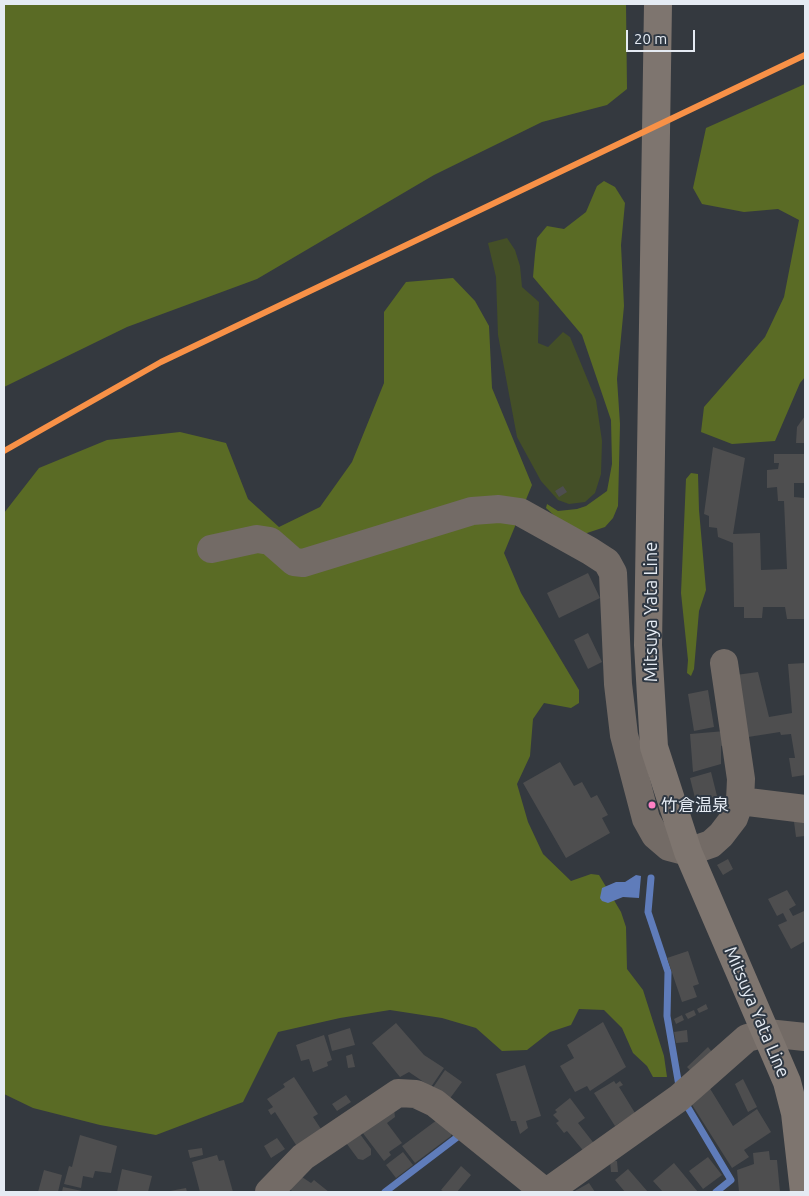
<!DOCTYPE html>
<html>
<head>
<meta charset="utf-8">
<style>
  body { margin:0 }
  #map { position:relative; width:809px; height:1196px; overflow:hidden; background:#34393f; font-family:Ubuntu,sans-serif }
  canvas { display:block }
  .frame { position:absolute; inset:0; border:5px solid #e5ebf3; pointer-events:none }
  .scale { position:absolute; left:626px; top:30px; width:69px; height:22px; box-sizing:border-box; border:2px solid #e5ebf3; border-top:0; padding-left:6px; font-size:15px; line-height:18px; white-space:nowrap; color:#e5ebf3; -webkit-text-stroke:4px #2f3843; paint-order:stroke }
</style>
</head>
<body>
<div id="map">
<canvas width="809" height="1196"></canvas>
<div class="frame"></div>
<div class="scale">20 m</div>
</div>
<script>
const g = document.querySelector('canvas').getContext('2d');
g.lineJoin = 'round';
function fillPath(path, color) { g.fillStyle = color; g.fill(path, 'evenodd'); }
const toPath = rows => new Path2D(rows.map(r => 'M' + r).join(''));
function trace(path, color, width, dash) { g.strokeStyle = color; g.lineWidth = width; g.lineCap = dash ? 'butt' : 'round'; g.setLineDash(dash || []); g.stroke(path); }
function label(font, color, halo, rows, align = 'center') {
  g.font = font + ' Ubuntu,"Noto Sans JP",sans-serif'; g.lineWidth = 4; g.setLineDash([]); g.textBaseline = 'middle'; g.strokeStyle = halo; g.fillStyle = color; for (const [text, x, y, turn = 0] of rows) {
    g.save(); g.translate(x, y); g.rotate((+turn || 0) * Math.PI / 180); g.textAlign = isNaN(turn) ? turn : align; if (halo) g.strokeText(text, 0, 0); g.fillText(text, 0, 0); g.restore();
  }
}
const green = toPath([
  [507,238,515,250,520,266,522,287,539,302,538,343,548,347,563,332,570,337,596,400,602,441,601,474,595,493,585,502,569,504,558,500,541,481,517,437,498,335,496,277,488,243]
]);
const forest = toPath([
  [4,4,626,4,627,89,607,105,542,122,434,175,257,279,127,327,4,387],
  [805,84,805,377,800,383,775,441,732,444,701,432,704,407,765,337,784,297,799,220,778,209,744,212,702,204,693,188,706,128],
  [604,181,615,187,625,203,621,245,624,306,617,379,620,424,618,506,613,518,605,527,584,534,566,526,546,508,547,504,558,511,577,509,586,506,607,491,612,464,611,420,582,335,533,277,535,254,537,238,547,226,564,229,586,212,597,186],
  [453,278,475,301,489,326,492,388,532,485,504,553,521,593,579,690,579,703,571,708,544,703,533,719,530,756,517,784,528,822,543,854,571,881,591,874,599,875,621,912,626,927,627,969,643,990,664,1056,667,1077,653,1077,647,1066,633,1053,622,1028,604,1010,579,1009,571,1025,550,1032,527,1050,502,1051,476,1028,442,1018,390,1010,340,1018,278,1032,243,1102,156,1135,100,1125,33,1108,4,1094,4,513,39,468,107,440,180,432,226,443,248,499,279,527,320,507,352,462,384,383,384,312,406,282],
  [691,473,698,474,699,510,706,590,699,611,694,669,691,676,687,673,688,660,681,593,686,479]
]);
const water = toPath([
  [636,875,641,876,639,898,623,897,608,903,602,901,600,898,602,888,616,882,625,882]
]);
const stream = toPath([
  [651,878,648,912,668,972,667,1016,679,1086],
  [684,1101,731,1180,716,1192],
  [385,1192,460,1135,462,1137]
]);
const building = toPath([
  [805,416,805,443,796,443,797,427],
  [713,447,745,458,733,534,760,533,761,570,787,569,784,501,778,501,777,487,767,488,767,470,778,469,779,463,774,463,774,454,805,454,805,483,794,483,794,497,805,498,805,619,787,619,785,607,763,607,762,618,744,618,744,607,734,607,733,543,718,537,717,528,709,527,709,516,704,514],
  [563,486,567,492,559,497,555,491],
  [588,573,600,598,559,618,547,593],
  [588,633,602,662,588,669,574,640],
  [805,663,805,775,792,777,789,758,795,758,791,734,781,735,780,732,748,737,736,675,758,672,769,717,792,713,788,664],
  [708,690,714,727,694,731,688,694],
  [725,731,724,745,721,746,721,764,693,772,690,734],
  [560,762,574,786,582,782,591,798,597,795,608,815,602,818,610,833,566,858,523,783],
  [711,772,717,796,696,802,690,778],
  [793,814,805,816,805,836,796,837],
  [728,859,733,869,723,875,717,865],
  [787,890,796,905,789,909,793,916,804,911,805,913,805,941,791,949,778,925,787,921,783,913,777,916,768,899],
  [688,951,699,984,693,986,697,997,682,1002,667,958],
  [706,1004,708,1009,699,1013,697,1009],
  [694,1010,696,1015,688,1019,685,1014],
  [682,1015,684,1020,676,1024,674,1019],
  [603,1022,626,1067,590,1091,587,1086,575,1092,560,1066,574,1058,567,1045],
  [396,1023,424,1055,444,1068,431,1087,409,1072,400,1077,372,1043],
  [350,1028,355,1045,332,1051,328,1035],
  [687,1030,688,1042,676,1043,674,1032],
  [324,1035,332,1060,327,1062,328,1066,313,1072,309,1059,301,1061,296,1045],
  [708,1047,712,1052,692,1072,687,1067],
  [352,1054,355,1067,348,1068,346,1056],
  [525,1065,541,1116,526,1121,528,1128,520,1134,516,1121,511,1121,496,1074],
  [445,1070,462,1082,448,1101,432,1089],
  [294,1077,318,1114,313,1117,323,1132,298,1148,275,1112,271,1115,268,1110,273,1107,267,1099,285,1087,283,1084],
  [743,1079,757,1107,748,1112,735,1084],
  [614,1081,616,1084,620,1081,623,1085,619,1087,635,1113,615,1126,594,1093],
  [709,1087,733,1126,757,1109,771,1132,744,1150,749,1157,732,1168,689,1100],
  [346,1095,351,1102,337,1111,332,1104],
  [570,1098,585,1118,578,1123,596,1146,586,1154,567,1131,564,1133,556,1123,559,1121,553,1115,557,1112,555,1110],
  [394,1109,395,1117,387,1123,402,1143,389,1152,391,1155,384,1161,359,1128],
  [441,1117,452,1130,451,1136,415,1163,402,1146],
  [357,1130,371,1149,371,1155,363,1160,358,1159,344,1140],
  [80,1135,117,1146,111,1173,95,1171,93,1178,83,1176,81,1188,64,1184,69,1166,72,1167],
  [277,1138,285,1149,271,1158,264,1146],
  [202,1148,203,1155,190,1158,188,1150],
  [769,1151,770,1160,777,1160,780,1192,739,1192,737,1170,754,1164,753,1153],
  [403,1152,413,1165,396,1178,386,1165],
  [217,1155,219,1161,224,1160,233,1192,200,1192,192,1162],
  [708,1157,722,1175,703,1189,689,1171],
  [610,1161,617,1161,618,1172,611,1172],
  [674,1163,698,1192,663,1192,653,1181],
  [461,1166,471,1175,457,1192,444,1192,441,1190],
  [122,1169,152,1176,148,1192,117,1192],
  [628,1169,648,1192,625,1192,615,1180],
  [44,1170,62,1175,58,1192,38,1192],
  [299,1175,311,1183,314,1180,329,1192,293,1192,290,1189],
  [589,1183,595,1192,573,1192],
  [63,1187,82,1191,82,1192,62,1192],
  [186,1188,187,1192,170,1192,170,1191]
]);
const minor = toPath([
  [211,549,257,539,270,541,294,562,303,563,472,511,499,509,520,512,590,551,607,562,613,573,618,684,624,735,646,819,655,835,669,847,688,852,711,844,721,835,734,818,740,801,741,779,724,663],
  [740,801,805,809],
  [269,1192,303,1157,398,1093,416,1094,435,1103,545,1192],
  [547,1192,679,1098,747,1038,767,1033,805,1037]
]);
const major = toPath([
  [658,4,648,645,654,747,688,852,787,1082,795,1113,804,1192]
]);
const rail1 = toPath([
  [4,451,161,362,805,55]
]);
const markers = [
  [652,805,4.5,"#ff80c5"]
];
const busNames = [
  ["竹倉温泉",661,805]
];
const streetNames = [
  ["Mitsuya Yata Line",651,612,-90],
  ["Mitsuya Yata Line",757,1012,67]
];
fillPath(green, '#444f27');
fillPath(forest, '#5a6b25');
fillPath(water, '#5f7cba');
trace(stream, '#5f7cba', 7);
fillPath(building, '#4e4e4f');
trace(minor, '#736b66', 28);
trace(major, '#7e756f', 28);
trace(rail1, '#f89147', 6);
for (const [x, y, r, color] of markers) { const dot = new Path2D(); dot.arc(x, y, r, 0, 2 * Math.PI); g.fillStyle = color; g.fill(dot); trace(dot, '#2f3843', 2); }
label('17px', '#e5ebf3', '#2f3843', busNames, 'left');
label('18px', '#e5ebf3', '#2f3843', streetNames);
</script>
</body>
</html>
